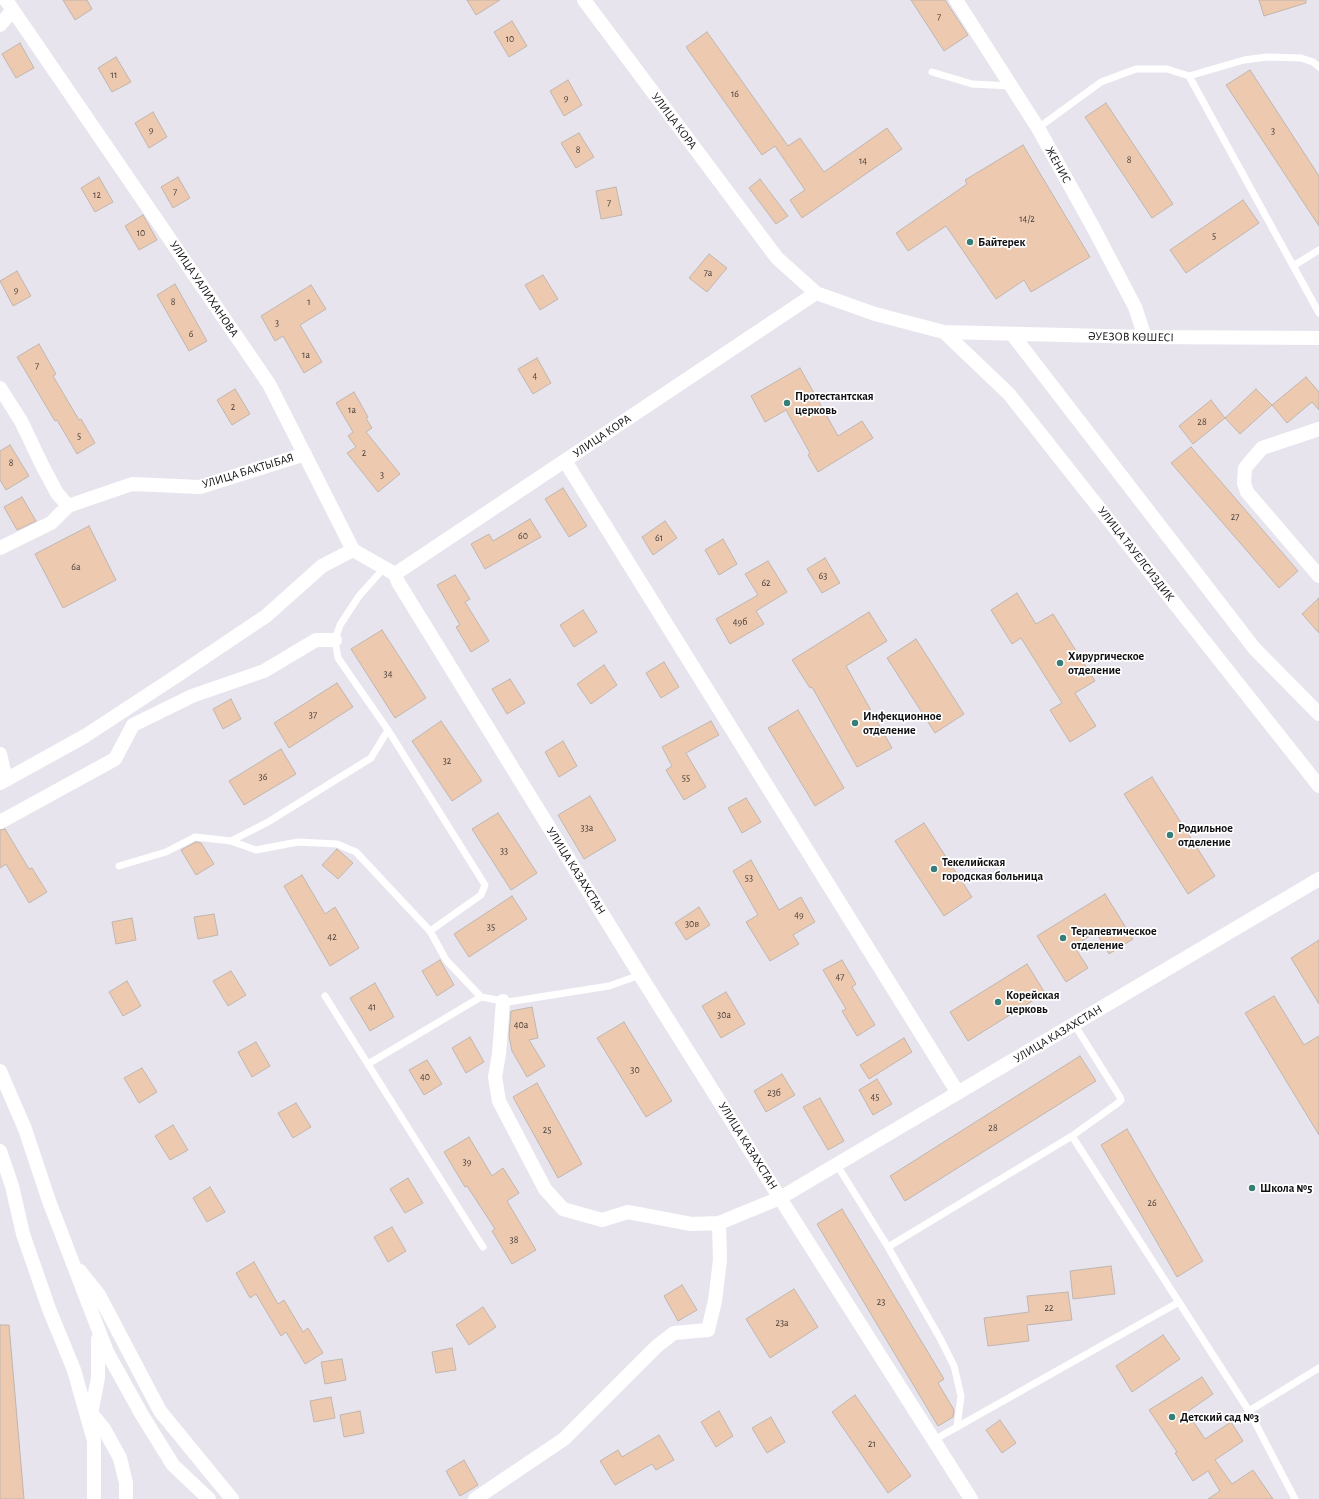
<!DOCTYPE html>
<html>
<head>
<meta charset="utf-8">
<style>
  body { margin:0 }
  canvas { display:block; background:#e8e4ee }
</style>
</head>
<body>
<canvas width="1319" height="1499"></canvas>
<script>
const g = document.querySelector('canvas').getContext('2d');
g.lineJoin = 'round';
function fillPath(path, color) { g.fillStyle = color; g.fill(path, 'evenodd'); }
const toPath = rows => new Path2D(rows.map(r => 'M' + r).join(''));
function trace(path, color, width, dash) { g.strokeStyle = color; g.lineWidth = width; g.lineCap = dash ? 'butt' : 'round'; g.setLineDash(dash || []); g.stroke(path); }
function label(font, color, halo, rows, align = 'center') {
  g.font = font + ' "Alegreya Sans",sans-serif'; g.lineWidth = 3.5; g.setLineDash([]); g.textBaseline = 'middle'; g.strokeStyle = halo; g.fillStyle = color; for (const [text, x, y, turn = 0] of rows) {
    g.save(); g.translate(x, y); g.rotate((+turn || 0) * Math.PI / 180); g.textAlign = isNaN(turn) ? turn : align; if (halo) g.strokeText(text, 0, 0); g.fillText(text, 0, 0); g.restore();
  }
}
const building = toPath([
  [63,0,87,0,92,9,75,20,63,0],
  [467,0,500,0,476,15,467,0],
  [911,0,945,0,968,35,944,51,911,0],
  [1259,0,1306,0,1306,3,1264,16,1259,0],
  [512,21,527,46,509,57,494,32,512,21],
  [707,32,788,146,800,138,824,172,887,128,902,149,802,218,790,200,805,190,775,146,762,155,686,47,707,32],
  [20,43,34,68,16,78,2,54,20,43],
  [116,57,131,82,112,92,98,68,116,57],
  [1250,70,1319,176,1319,226,1226,85,1250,70],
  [568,80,582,105,564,116,550,91,568,80],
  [1106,103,1173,204,1152,218,1085,117,1106,103],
  [153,112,167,137,149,148,135,123,153,112],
  [579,133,594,157,576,168,561,143,579,133],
  [1023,145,1090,257,1031,292,1024,280,996,299,946,226,908,251,896,233,967,184,965,180,1023,145],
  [99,177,113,202,95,212,81,188,99,177],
  [178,177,190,198,173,208,161,187,178,177],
  [760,179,788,216,776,224,749,188,760,179],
  [616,187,622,215,601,219,596,191,616,187],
  [1243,200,1259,223,1186,273,1170,250,1243,200],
  [143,215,157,240,139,250,125,226,143,215],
  [709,254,727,268,707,292,689,278,709,254],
  [17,271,31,296,13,306,0,281,17,271],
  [543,275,558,299,540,310,525,285,543,275],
  [175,284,207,341,189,351,157,295,175,284],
  [311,285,326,309,300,325,322,362,304,373,283,336,275,341,261,316,311,285],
  [39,344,56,374,53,376,79,420,81,419,95,443,77,454,57,420,55,421,17,357,39,344],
  [537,358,551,383,533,394,518,369,537,358],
  [800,368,838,436,862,421,873,438,818,472,808,455,810,453,786,410,765,422,751,396,800,368],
  [1306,377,1319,392,1319,410,1312,402,1287,423,1272,405,1306,377],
  [235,389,250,414,232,425,217,400,235,389],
  [1256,389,1272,405,1240,434,1225,418,1256,389],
  [354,392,368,417,366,418,372,428,366,432,400,474,378,492,347,453,356,447,348,436,353,432,336,403,354,392],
  [1211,400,1225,418,1193,444,1179,426,1211,400],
  [10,445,29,476,6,490,0,480,0,451,10,445],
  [1191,447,1298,571,1279,588,1171,463,1191,447],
  [563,488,587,526,569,537,545,499,563,488],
  [22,497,36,521,17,530,4,507,22,497],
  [530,519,541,537,485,569,471,544,489,534,493,541,530,519],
  [665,521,677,538,653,555,642,537,665,521],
  [89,526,116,580,63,608,35,554,89,526],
  [723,539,737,564,719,575,705,550,723,539],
  [825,558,840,583,822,593,807,569,825,558],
  [768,561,787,592,756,611,764,624,730,644,716,619,758,595,745,574,768,561],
  [455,575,470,599,465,602,489,641,471,652,456,627,460,625,437,585,455,575],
  [1017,593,1036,624,1053,614,1095,681,1075,693,1096,726,1070,742,1050,710,1062,703,1021,638,1012,644,991,610,1017,593],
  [1319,598,1319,633,1302,614,1319,598],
  [583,610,597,632,574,647,560,625,583,610],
  [869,612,887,641,846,666,892,748,857,767,812,687,810,688,792,660,869,612],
  [382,630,426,698,395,718,351,649,382,630],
  [916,639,964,714,935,733,887,658,916,639],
  [664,662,679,687,661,698,646,673,664,662],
  [604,665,617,685,591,704,577,684,604,665],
  [510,679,525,703,507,714,492,689,510,679],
  [337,683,353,707,289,748,274,723,337,683],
  [231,699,241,719,223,729,213,709,231,699],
  [798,710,844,788,815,806,768,728,798,710],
  [441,721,482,781,452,801,412,741,441,721],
  [711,721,719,735,686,753,706,787,684,800,666,770,672,766,662,747,711,721],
  [563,741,577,766,559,777,545,752,563,741],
  [281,749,296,774,244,805,229,781,281,749],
  [1152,777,1215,876,1188,894,1124,794,1152,777],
  [590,796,616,840,584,859,558,815,590,796],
  [746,798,761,822,742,833,728,808,746,798],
  [498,813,537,873,511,890,472,829,498,813],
  [924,823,972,897,944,916,895,841,924,823],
  [5,829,29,869,32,868,47,892,29,903,6,864,0,868,0,830,5,829],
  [196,842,201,843,214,864,196,875,181,850,196,842],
  [337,849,353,863,338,879,322,865,337,849],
  [751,860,779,910,801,897,815,922,793,935,799,944,770,961,746,922,758,915,733,871,751,860],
  [302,875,325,914,335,907,359,948,330,966,284,886,302,875],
  [1105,894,1133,939,1109,954,1096,932,1074,946,1088,968,1066,982,1037,936,1105,894],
  [512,896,527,919,469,957,454,934,512,896],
  [699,907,710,925,686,940,675,923,699,907],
  [214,914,218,935,198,939,194,917,214,914],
  [132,918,136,940,116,944,112,922,132,918],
  [1319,940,1319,1004,1291,958,1319,940],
  [440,960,454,985,437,996,422,971,440,960],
  [842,960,856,984,852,987,875,1025,857,1036,842,1011,846,1009,823,970,842,960],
  [1027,964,1045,993,968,1041,950,1012,1027,964],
  [231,971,246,995,228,1006,213,981,231,971],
  [127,981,141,1006,123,1016,109,992,127,981],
  [375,983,394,1017,370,1031,350,998,375,983],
  [726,992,745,1024,721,1038,702,1006,726,992],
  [1274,996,1304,1045,1319,1036,1319,1135,1245,1013,1274,996],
  [532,1007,538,1038,529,1040,545,1066,527,1077,512,1051,509,1036,511,1011,532,1007],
  [624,1022,672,1101,646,1117,597,1038,624,1022],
  [470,1037,484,1062,466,1073,452,1048,470,1037],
  [904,1038,912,1052,869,1079,860,1065,904,1038],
  [256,1042,270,1066,252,1077,238,1052,256,1042],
  [1080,1056,1096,1081,905,1201,890,1176,1080,1056],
  [427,1060,442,1084,424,1095,409,1070,427,1060],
  [142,1068,157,1092,139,1103,124,1078,142,1068],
  [782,1074,795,1095,766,1112,754,1091,782,1074],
  [877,1079,892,1104,873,1115,859,1090,877,1079],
  [537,1083,582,1164,558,1178,513,1097,537,1083],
  [820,1098,844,1141,828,1150,803,1107,820,1098],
  [296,1103,311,1127,293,1138,278,1113,296,1103],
  [173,1125,188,1150,170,1160,155,1136,173,1125],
  [1127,1129,1203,1261,1177,1277,1101,1145,1127,1129],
  [469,1137,492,1176,503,1168,519,1193,507,1201,536,1250,512,1264,492,1231,495,1229,467,1186,465,1187,444,1152,469,1137],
  [408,1178,423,1203,405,1213,390,1189,408,1178],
  [210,1187,225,1212,207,1222,193,1198,210,1187],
  [842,1209,944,1379,938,1383,954,1410,953,1417,938,1426,817,1224,842,1209],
  [392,1227,406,1251,388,1262,374,1237,392,1227],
  [254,1262,278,1304,284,1300,303,1332,308,1328,323,1353,305,1364,286,1332,281,1336,256,1294,250,1298,236,1273,254,1262],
  [1111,1266,1115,1294,1073,1299,1070,1271,1111,1266],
  [682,1285,697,1310,678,1321,664,1296,682,1285],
  [794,1289,818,1327,770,1358,746,1319,794,1289],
  [1068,1292,1072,1320,1027,1325,1029,1341,988,1346,984,1318,1029,1312,1027,1296,1068,1292],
  [483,1307,496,1327,469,1345,456,1325,483,1307],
  [0,1325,9,1325,24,1499,0,1499,0,1325],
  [1163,1335,1180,1359,1132,1392,1116,1366,1163,1335],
  [452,1348,456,1370,436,1373,432,1352,452,1348],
  [342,1359,346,1380,325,1384,321,1362,342,1359],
  [1202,1377,1213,1394,1187,1412,1205,1439,1231,1422,1243,1441,1215,1460,1232,1484,1253,1470,1273,1499,1208,1499,1220,1491,1208,1471,1193,1481,1175,1453,1177,1452,1149,1410,1202,1377],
  [855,1395,911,1476,888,1493,832,1412,855,1395],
  [331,1397,335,1418,314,1422,310,1401,331,1397],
  [360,1411,364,1433,344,1437,340,1415,360,1411],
  [719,1411,733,1436,716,1447,701,1422,719,1411],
  [771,1417,785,1442,767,1453,752,1428,771,1417],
  [1000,1420,1016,1443,1002,1453,986,1430,1000,1420],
  [659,1435,674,1460,656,1470,652,1464,615,1485,600,1461,618,1450,622,1457,659,1435],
  [464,1460,478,1485,460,1496,446,1471,464,1460]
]);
const service = toPath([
  [932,72,972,84,1011,86],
  [1189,76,1319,313],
  [1038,128,1101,82,1136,69,1167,69,1189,76,1244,60,1267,57,1301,58,1313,62,1319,67],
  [1293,266,1319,250],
  [384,568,359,596,340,625,335,640,338,658,388,730,485,885,481,895,430,931],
  [231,841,268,822,371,758,388,730],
  [119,866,166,852,195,837,231,841,256,850,298,842,337,844,356,852,430,931,446,960,481,997,508,1002,609,986,640,975],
  [325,996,483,1247],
  [368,1064,481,997],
  [1072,1136,1249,1411,1295,1499],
  [837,1165,888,1247,941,1340,954,1366,961,1396,957,1427],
  [888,1247,1072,1136,1118,1103,1121,1100,1120,1097,1074,1024],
  [1249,1411,1319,1368],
  [934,1440,1179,1302]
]);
const minor = toPath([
  [6,0,269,384,353,550,395,574],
  [584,0,777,258,816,293,875,314,944,332,1145,337,1319,338],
  [956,0,1038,128,1093,227,1135,307,1145,337],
  [0,25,13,10],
  [816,293,395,574,398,582,640,975,780,1198,1319,879],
  [944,332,1009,394,1319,786],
  [1012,334,1254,648,1319,714],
  [0,388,21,421,43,467,57,493,68,506,132,484,200,487,305,454],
  [1319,429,1262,448,1245,468,1244,483,1247,492,1319,576],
  [565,461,958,1093],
  [0,548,51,523,68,506],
  [0,754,6,780],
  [0,783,85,736,181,673,266,616,322,566,353,550],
  [0,822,115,759,133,725,192,696,264,671,316,640,335,640],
  [503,1001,499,1054,495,1077,499,1101,545,1189,563,1209,602,1220,628,1212,691,1224,719,1223],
  [0,1071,25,1129,49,1201,107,1352,142,1415,173,1465,209,1499],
  [0,1151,12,1186,23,1234,49,1309,74,1370,94,1441,94,1499],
  [80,1271,99,1295,160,1411,232,1499],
  [91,1413,104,1429,120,1458,126,1483,126,1499],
  [90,1419,98,1378,98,1339],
  [475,1499,564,1439,657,1346,674,1333,708,1330,715,1301,720,1260,719,1223,780,1198,971,1499]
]);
const markers = [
  [970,242,4,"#377e76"],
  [787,403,4,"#377e76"],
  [1060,663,4,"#377e76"],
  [855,723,4,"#377e76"],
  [1170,835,4,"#377e76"],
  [934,869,4,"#377e76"],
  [1063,938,4,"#377e76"],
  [998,1002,4,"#377e76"],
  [1252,1188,4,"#377e76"],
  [1172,1417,4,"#377e76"]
];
const numberNames = [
  ["7",939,17],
  ["10",510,39],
  ["11",114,75],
  ["16",735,94],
  ["9",566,98],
  ["9",151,130],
  ["3",1273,131],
  ["8",578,150],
  ["8",1129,160],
  ["14",863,161],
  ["7",175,192],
  ["12",97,195],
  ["7",609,203],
  ["14/2",1027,219],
  ["10",141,233],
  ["5",1214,236],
  ["7а",708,273],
  ["9",16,290],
  ["8",173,302],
  ["1",309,302],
  ["3",277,323],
  ["6",191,334],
  ["1а",306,355],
  ["7",37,366],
  ["4",535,376],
  ["2",233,407],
  ["1а",352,410],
  ["28",1202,422],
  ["5",79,436],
  ["2",364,453],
  ["8",11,463],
  ["3",382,475],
  ["27",1235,517],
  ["60",523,536],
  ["61",659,538],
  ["6а",76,567],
  ["63",823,576],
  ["62",766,583],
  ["49б",740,622],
  ["34",388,674],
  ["37",313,715],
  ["32",447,761],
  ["36",263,777],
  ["55",686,778],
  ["33а",587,828],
  ["33",504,851],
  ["53",749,878],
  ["49",799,915],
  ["30в",692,924],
  ["35",491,927],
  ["42",332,937],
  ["47",840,977],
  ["41",372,1007],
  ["30а",724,1015],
  ["40а",521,1025],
  ["30",635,1070],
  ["40",425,1077],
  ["23б",774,1093],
  ["45",875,1097],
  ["28",993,1128],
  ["25",547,1130],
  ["39",467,1162],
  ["26",1152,1203],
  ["38",514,1240],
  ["23",881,1302],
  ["22",1049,1308],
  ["23а",782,1323],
  ["21",872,1444]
];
const streetNames = [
  ["УЛИЦА КОРА",674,121,53],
  ["ЖЕНИС",1058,165,61],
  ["УЛИЦА УАЛИХАНОВА",204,289,56],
  ["ӘУЕЗОВ КӨШЕСІ",1131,337,1],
  ["УЛИЦА КОРА",602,436,-34],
  ["УЛИЦА БАКТЫБАЯ",248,471,-17],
  ["УЛИЦА ТАУЕЛСИЗДИК",1136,554,52],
  ["УЛИЦА КАЗАХСТАН",576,871,58],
  ["УЛИЦА КАЗАХСТАН",1058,1034,-31],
  ["УЛИЦА КАЗАХСТАН",748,1146,58]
];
const poiNames = [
  ["Байтерек",978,242],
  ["Протестантская",795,396],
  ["церковь",795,410],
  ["Хирургическое",1068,656],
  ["отделение",1068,670],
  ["Инфекционное",863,716],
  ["отделение",863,730],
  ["Родильное",1178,828],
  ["отделение",1178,842],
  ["Текелийская",942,862],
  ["городская больница",942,876],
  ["Терапевтическое",1071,931],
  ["отделение",1071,945],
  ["Корейская",1006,995],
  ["церковь",1006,1009],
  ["Школа №5",1260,1188],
  ["Детский сад №3",1180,1417]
];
fillPath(building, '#edc9af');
trace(building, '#bfb6af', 1);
trace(service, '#fff', 7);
trace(minor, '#fff', 14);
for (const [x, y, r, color] of markers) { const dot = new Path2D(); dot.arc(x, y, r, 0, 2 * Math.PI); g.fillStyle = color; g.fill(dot); trace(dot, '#fff', 1.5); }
label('10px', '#473e39', null, numberNames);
label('12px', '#100f12', '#fff', streetNames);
label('bold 12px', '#100f12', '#fff', poiNames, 'left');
</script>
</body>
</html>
